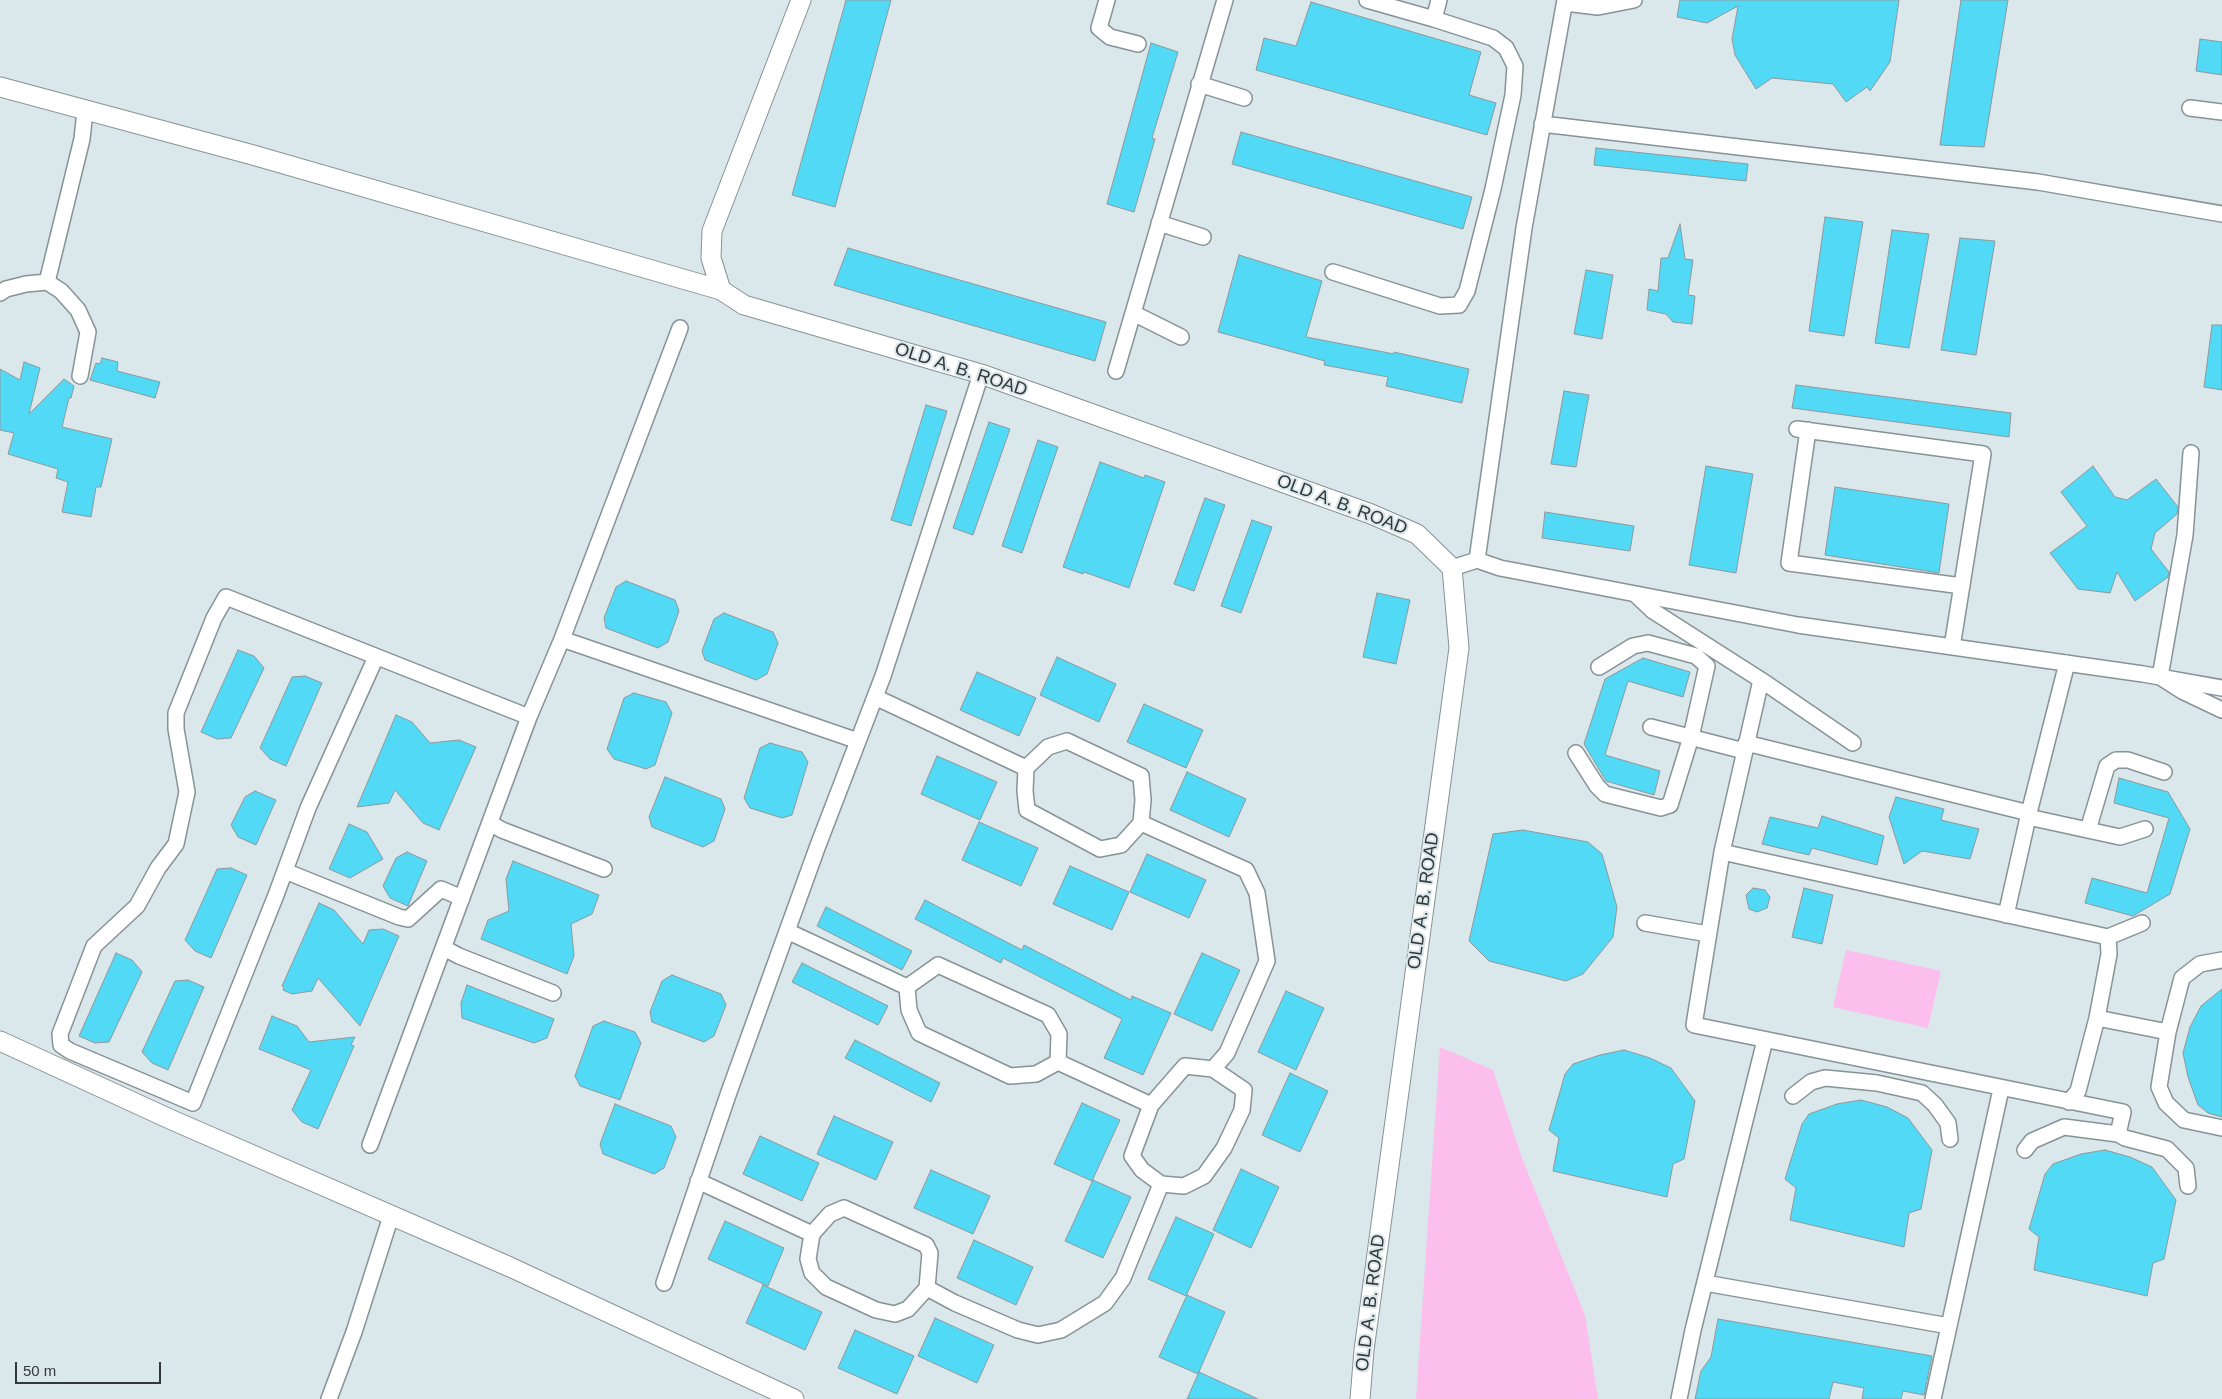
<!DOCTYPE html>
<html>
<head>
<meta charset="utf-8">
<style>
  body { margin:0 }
  #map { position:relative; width:2222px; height:1399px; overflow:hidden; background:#dae7eb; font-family:Arial,sans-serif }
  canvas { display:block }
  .scale { position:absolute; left:15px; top:1362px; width:146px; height:22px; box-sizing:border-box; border:2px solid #323738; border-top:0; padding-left:6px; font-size:15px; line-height:18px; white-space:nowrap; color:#323738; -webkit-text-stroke:4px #dae7eb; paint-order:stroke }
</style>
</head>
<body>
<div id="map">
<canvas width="2222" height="1399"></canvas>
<div class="scale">50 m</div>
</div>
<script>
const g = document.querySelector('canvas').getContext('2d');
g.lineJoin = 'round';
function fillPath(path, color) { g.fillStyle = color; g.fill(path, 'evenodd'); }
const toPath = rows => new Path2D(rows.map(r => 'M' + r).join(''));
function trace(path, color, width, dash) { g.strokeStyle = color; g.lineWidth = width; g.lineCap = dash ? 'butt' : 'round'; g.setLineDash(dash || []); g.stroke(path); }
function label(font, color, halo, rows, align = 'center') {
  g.font = font + ' Arial,sans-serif'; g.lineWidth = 4; g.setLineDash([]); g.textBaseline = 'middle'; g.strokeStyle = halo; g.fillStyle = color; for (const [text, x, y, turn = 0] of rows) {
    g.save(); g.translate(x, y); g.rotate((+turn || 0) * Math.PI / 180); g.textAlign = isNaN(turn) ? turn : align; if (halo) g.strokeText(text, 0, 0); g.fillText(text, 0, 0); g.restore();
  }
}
const green = toPath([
  [1846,950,1941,971,1928,1028,1833,1007],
  [1440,1047,1493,1070,1522,1158,1585,1315,1598,1399,1416,1399]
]);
const building = toPath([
  [846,0,891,0,835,207,792,195,846,0],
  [1680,0,1899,0,1890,62,1870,91,1867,87,1846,102,1833,84,1772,78,1756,89,1735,55,1732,39,1738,6,1707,23,1677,17,1680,0],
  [1961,0,2008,0,1984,147,1940,145,1961,0],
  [1311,2,1481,52,1469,95,1496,103,1487,135,1256,70,1264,38,1296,46,1311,2],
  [2200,39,2222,42,2222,75,2196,71,2200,39],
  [1151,43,1178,52,1152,138,1155,139,1134,212,1107,204,1151,43],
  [1241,132,1472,197,1463,229,1232,164,1241,132],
  [1596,148,1748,164,1746,181,1594,165,1596,148],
  [1825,217,1863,222,1844,336,1809,331,1825,217],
  [1680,224,1685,259,1693,260,1688,295,1695,296,1692,324,1673,322,1666,314,1647,310,1649,289,1658,291,1661,258,1668,258,1680,224],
  [1892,230,1929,234,1909,348,1875,343,1892,230],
  [1960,238,1995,241,1976,355,1941,350,1960,238],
  [848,248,1106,322,1095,361,834,285,848,248],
  [1239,255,1322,281,1306,337,1394,354,1394,352,1469,369,1462,403,1386,386,1388,377,1324,365,1325,361,1218,332,1239,255],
  [1586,270,1613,275,1602,339,1574,334,1586,270],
  [2212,325,2222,325,2222,390,2204,387,2212,325],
  [102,358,118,362,117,371,160,382,155,398,90,380,96,363,100,364,102,358],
  [24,362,40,368,29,414,64,379,74,386,71,398,69,398,62,427,112,439,101,487,96,487,91,517,62,512,68,482,56,478,58,469,8,454,14,433,0,430,0,369,20,380,24,362],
  [1796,385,2011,413,2009,437,1792,408,1796,385],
  [1564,391,1589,395,1576,467,1551,464,1564,391],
  [926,405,947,411,911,526,891,520,926,405],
  [989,422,1010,429,973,535,953,528,989,422],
  [1038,440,1058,447,1022,553,1002,546,1038,440],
  [1100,462,1144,478,1145,475,1165,482,1129,588,1084,572,1083,574,1063,567,1100,462],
  [1706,466,1753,474,1736,573,1689,565,1706,466],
  [2093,466,2115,497,2127,500,2156,479,2178,507,2177,514,2155,533,2151,549,2169,572,2168,577,2135,601,2117,572,2110,593,2078,589,2050,553,2087,526,2061,492,2093,466],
  [1835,487,1949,504,1939,573,1825,555,1835,487],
  [1205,498,1225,505,1194,591,1174,584,1205,498],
  [1545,512,1634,526,1630,551,1542,538,1545,512],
  [1252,520,1272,527,1241,613,1221,606,1252,520],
  [626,581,675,600,679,611,668,642,658,648,606,628,604,618,616,587,626,581],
  [1377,593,1410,600,1396,664,1363,657,1377,593],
  [724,613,773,632,778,643,767,674,756,680,705,660,702,651,714,619,724,613],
  [238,650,254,656,264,668,231,738,217,739,201,732,238,650],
  [1057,657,1116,684,1099,722,1040,695,1057,657],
  [1643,658,1690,672,1683,697,1628,681,1605,755,1660,771,1654,795,1606,781,1584,744,1605,679,1643,658],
  [977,672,1036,698,1019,736,960,710,977,672],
  [305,676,322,683,286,766,270,759,260,748,292,677,305,676],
  [634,693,666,702,672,713,655,765,646,769,614,759,607,749,624,698,634,693],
  [1144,704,1203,730,1186,768,1127,742,1144,704],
  [396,715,412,722,430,743,459,740,476,747,439,830,423,823,395,790,389,803,357,807,396,715],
  [770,743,802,752,808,762,792,815,782,818,750,808,744,798,760,748,770,743],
  [937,756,997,782,980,820,921,794,937,756],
  [1187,772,1246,799,1229,837,1170,810,1187,772],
  [665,777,721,799,725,809,714,841,703,847,652,827,649,817,665,777],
  [2119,778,2168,792,2190,829,2170,894,2133,916,2085,903,2092,878,2147,893,2169,818,2114,803,2119,778],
  [255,791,276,800,256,845,238,837,231,825,245,797,255,791],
  [1896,797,1944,809,1941,820,1979,829,1970,859,1922,851,1904,864,1889,817,1896,797],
  [1822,816,1884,836,1877,865,1812,848,1809,855,1762,844,1770,817,1818,828,1822,816],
  [979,822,1038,848,1021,886,962,860,979,822],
  [349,824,367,832,383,859,350,878,329,869,349,824],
  [1523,830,1588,842,1602,854,1617,907,1613,937,1583,974,1566,981,1489,961,1469,941,1493,834,1523,830],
  [407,852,427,861,408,906,390,898,383,886,396,858,407,852],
  [1147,854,1206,880,1189,918,1130,892,1147,854],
  [513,861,599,895,592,914,571,924,574,956,567,974,481,939,488,920,509,911,506,879,513,861],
  [1070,866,1129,892,1112,930,1053,904,1070,866],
  [231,868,247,875,211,958,195,951,185,940,217,869,231,868],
  [1753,888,1765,890,1770,897,1767,908,1757,912,1749,909,1746,895,1753,888],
  [1804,888,1833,895,1822,944,1792,937,1804,888],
  [925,900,1022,950,1024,945,1131,1000,1132,996,1171,1013,1143,1075,1104,1058,1122,1019,1003,958,1001,963,915,919,925,900],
  [319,903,334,910,363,944,369,930,383,929,399,936,360,1026,318,978,312,991,292,994,283,990,284,987,282,986,319,903],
  [826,907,912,951,902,970,817,926,826,907],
  [116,953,132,960,142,972,109,1042,95,1043,79,1036,116,953],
  [1202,953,1240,970,1212,1031,1174,1014,1202,953],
  [802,963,888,1006,878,1025,792,982,802,963],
  [672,975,721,994,726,1005,714,1036,704,1042,652,1022,650,1012,662,981,672,975],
  [188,980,204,987,168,1070,152,1063,142,1052,175,981,188,980],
  [467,985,554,1019,547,1038,534,1043,462,1018,461,1003,467,985],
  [2222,989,2222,1117,2208,1113,2198,1105,2188,1077,2183,1053,2190,1027,2201,1006,2222,989],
  [1286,991,1324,1008,1296,1070,1258,1052,1286,991],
  [272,1016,297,1026,309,1042,355,1037,351,1045,354,1046,318,1129,302,1122,292,1110,311,1070,259,1049,272,1016],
  [604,1021,635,1032,641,1043,620,1100,580,1086,575,1076,593,1026,604,1021],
  [855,1040,940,1083,931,1102,845,1058,855,1040],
  [1624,1050,1650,1058,1671,1068,1695,1101,1684,1159,1673,1164,1667,1197,1553,1171,1559,1138,1549,1130,1565,1074,1573,1064,1600,1055,1624,1050],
  [1290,1073,1328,1091,1300,1152,1262,1135,1290,1073],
  [1861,1100,1887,1107,1908,1118,1932,1150,1921,1209,1909,1213,1904,1247,1790,1220,1796,1188,1785,1179,1802,1124,1809,1114,1837,1104,1861,1100],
  [1082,1103,1120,1120,1092,1181,1054,1164,1082,1103],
  [615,1104,671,1126,676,1137,664,1168,654,1174,603,1154,600,1144,615,1104],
  [834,1116,893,1142,876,1180,817,1154,834,1116],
  [760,1136,819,1163,802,1201,743,1174,760,1136],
  [2105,1150,2130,1157,2152,1167,2176,1200,2164,1259,2153,1263,2147,1296,2034,1270,2039,1237,2029,1229,2045,1174,2053,1164,2081,1154,2105,1150],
  [1241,1169,1279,1187,1251,1248,1213,1230,1241,1169],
  [931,1170,990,1196,973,1234,914,1208,931,1170],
  [1093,1180,1131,1197,1103,1258,1065,1241,1093,1180],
  [1176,1217,1214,1234,1186,1296,1148,1279,1176,1217],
  [725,1221,784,1248,768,1286,708,1259,725,1221],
  [974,1240,1033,1267,1016,1305,957,1278,974,1240],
  [763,1285,822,1312,805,1350,746,1323,763,1285],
  [1187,1295,1225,1312,1198,1374,1159,1357,1187,1295],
  [935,1318,994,1345,977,1383,918,1356,935,1318],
  [1718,1319,1932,1356,1924,1395,1903,1391,1901,1399,1862,1399,1864,1388,1833,1382,1829,1399,1695,1399,1701,1371,1711,1357,1718,1319],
  [855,1330,914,1356,897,1394,838,1368,855,1330],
  [1199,1372,1258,1399,1187,1399,1199,1372]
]);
const minor = toPath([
  [1107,0,1099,28,1110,37,1138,44],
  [1565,3,1598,7,1634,0],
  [1434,19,1439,0],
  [1199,84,1244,98],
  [2190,108,2222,112],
  [1542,124,2038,182,2222,214],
  [1159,223,1203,237],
  [1333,272,1440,306,1459,305,1467,291,1493,189,1513,95,1515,66,1506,48,1493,38,1434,19,1367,0],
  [47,282,82,139,85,111],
  [0,293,6,289,26,284,47,282,61,291,78,310,88,332,80,376],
  [1133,313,1181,337],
  [1116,371,1225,0],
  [1797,429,1983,454,1952,647],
  [1808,430,1789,563,1962,586],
  [2191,453,2185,535,2160,677,2182,691,2222,710],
  [1477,560,1500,568,1798,625,2143,674,2222,688],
  [1452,568,1477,560,1524,228,1565,0],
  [1635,594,1653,611,1761,680,1853,743],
  [562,639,680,328],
  [376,657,308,808,276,895,193,1103,70,1051,61,1045,60,1034,94,946,137,906,158,868,176,844,187,792,176,729,176,713,214,618,226,597,529,717],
  [1761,680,1722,852,1694,1025,2123,1112,2118,1134],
  [875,697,1026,768],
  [1651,727,1744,751],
  [1067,741,1141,776,1143,800,1141,823,1121,845,1100,849,1027,810,1025,791,1026,768,1048,747,1067,741],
  [1746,743,2029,813],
  [1576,753,1597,786,1605,794,1661,808,1670,805,1691,737,1707,666,1696,656,1648,643,1633,646,1599,667],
  [2028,817,2120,837,2145,829],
  [490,823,502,830,604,869],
  [1141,823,1246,870,1257,893,1267,961,1227,1053,1213,1069],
  [2088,830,2107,766,2116,760,2128,760,2164,772],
  [1722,852,2108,937,2142,923],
  [285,871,399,917,408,919,441,889,462,898],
  [2006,915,2029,813,2067,663],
  [1645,923,1708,934],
  [787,931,907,987],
  [444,948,459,956,553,993],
  [2222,960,2200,964,2182,978,2168,1032,2159,1087,2166,1103,2184,1120,2222,1128],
  [938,965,1048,1015,1059,1034,1058,1062,1036,1074,1010,1076,919,1033,909,1010,907,987,938,965],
  [2097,1018,2168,1032],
  [1058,1062,1151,1105],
  [1185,1066,1213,1069,1244,1090,1242,1110,1224,1148,1204,1176,1184,1186,1161,1184,1142,1170,1132,1156,1151,1105,1185,1066],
  [1793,1096,1811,1082,1825,1078,1877,1083,1922,1093,1935,1105,1948,1123,1950,1139],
  [2069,1102,2078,1091,2097,1018,2109,954,2108,937],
  [370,1145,529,717,562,639,858,741],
  [2025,1150,2032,1141,2064,1127,2118,1134,2125,1138,2167,1149,2186,1168,2188,1186],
  [698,1181,812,1234],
  [844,1208,926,1245,930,1253,927,1288,908,1309,895,1314,876,1310,826,1287,812,1273,808,1259,812,1234,830,1214,844,1208],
  [664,1283,729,1092,817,848,883,676,981,374],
  [1705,1283,1949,1326],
  [927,1288,955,1303,1018,1330,1038,1335,1061,1330,1105,1303,1123,1278,1161,1184],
  [329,1399,354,1332,391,1216],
  [1679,1399,1693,1330,1765,1040],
  [1933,1399,2001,1089]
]);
const tertiary = toPath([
  [801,0,712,231,711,258,721,290,744,305,981,374,1371,514,1417,534,1452,568,1459,648,1364,1350,1360,1399],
  [0,87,253,155,721,290],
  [0,1041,172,1120,510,1267,794,1399]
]);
const streetNames = [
  ["OLD A. B. ROAD",961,370,18],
  ["OLD A. B. ROAD",1342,505,21],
  ["OLD A. B. ROAD",1424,901,-82],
  ["OLD A. B. ROAD",1371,1303,-83]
];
fillPath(green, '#fcbeed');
fillPath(building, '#51d9f5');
trace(building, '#8d999c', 1);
trace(minor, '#879396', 18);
trace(tertiary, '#879396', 21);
trace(minor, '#fff', 15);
trace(tertiary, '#fff', 19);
label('18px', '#323738', '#dae7eb', streetNames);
</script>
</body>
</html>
